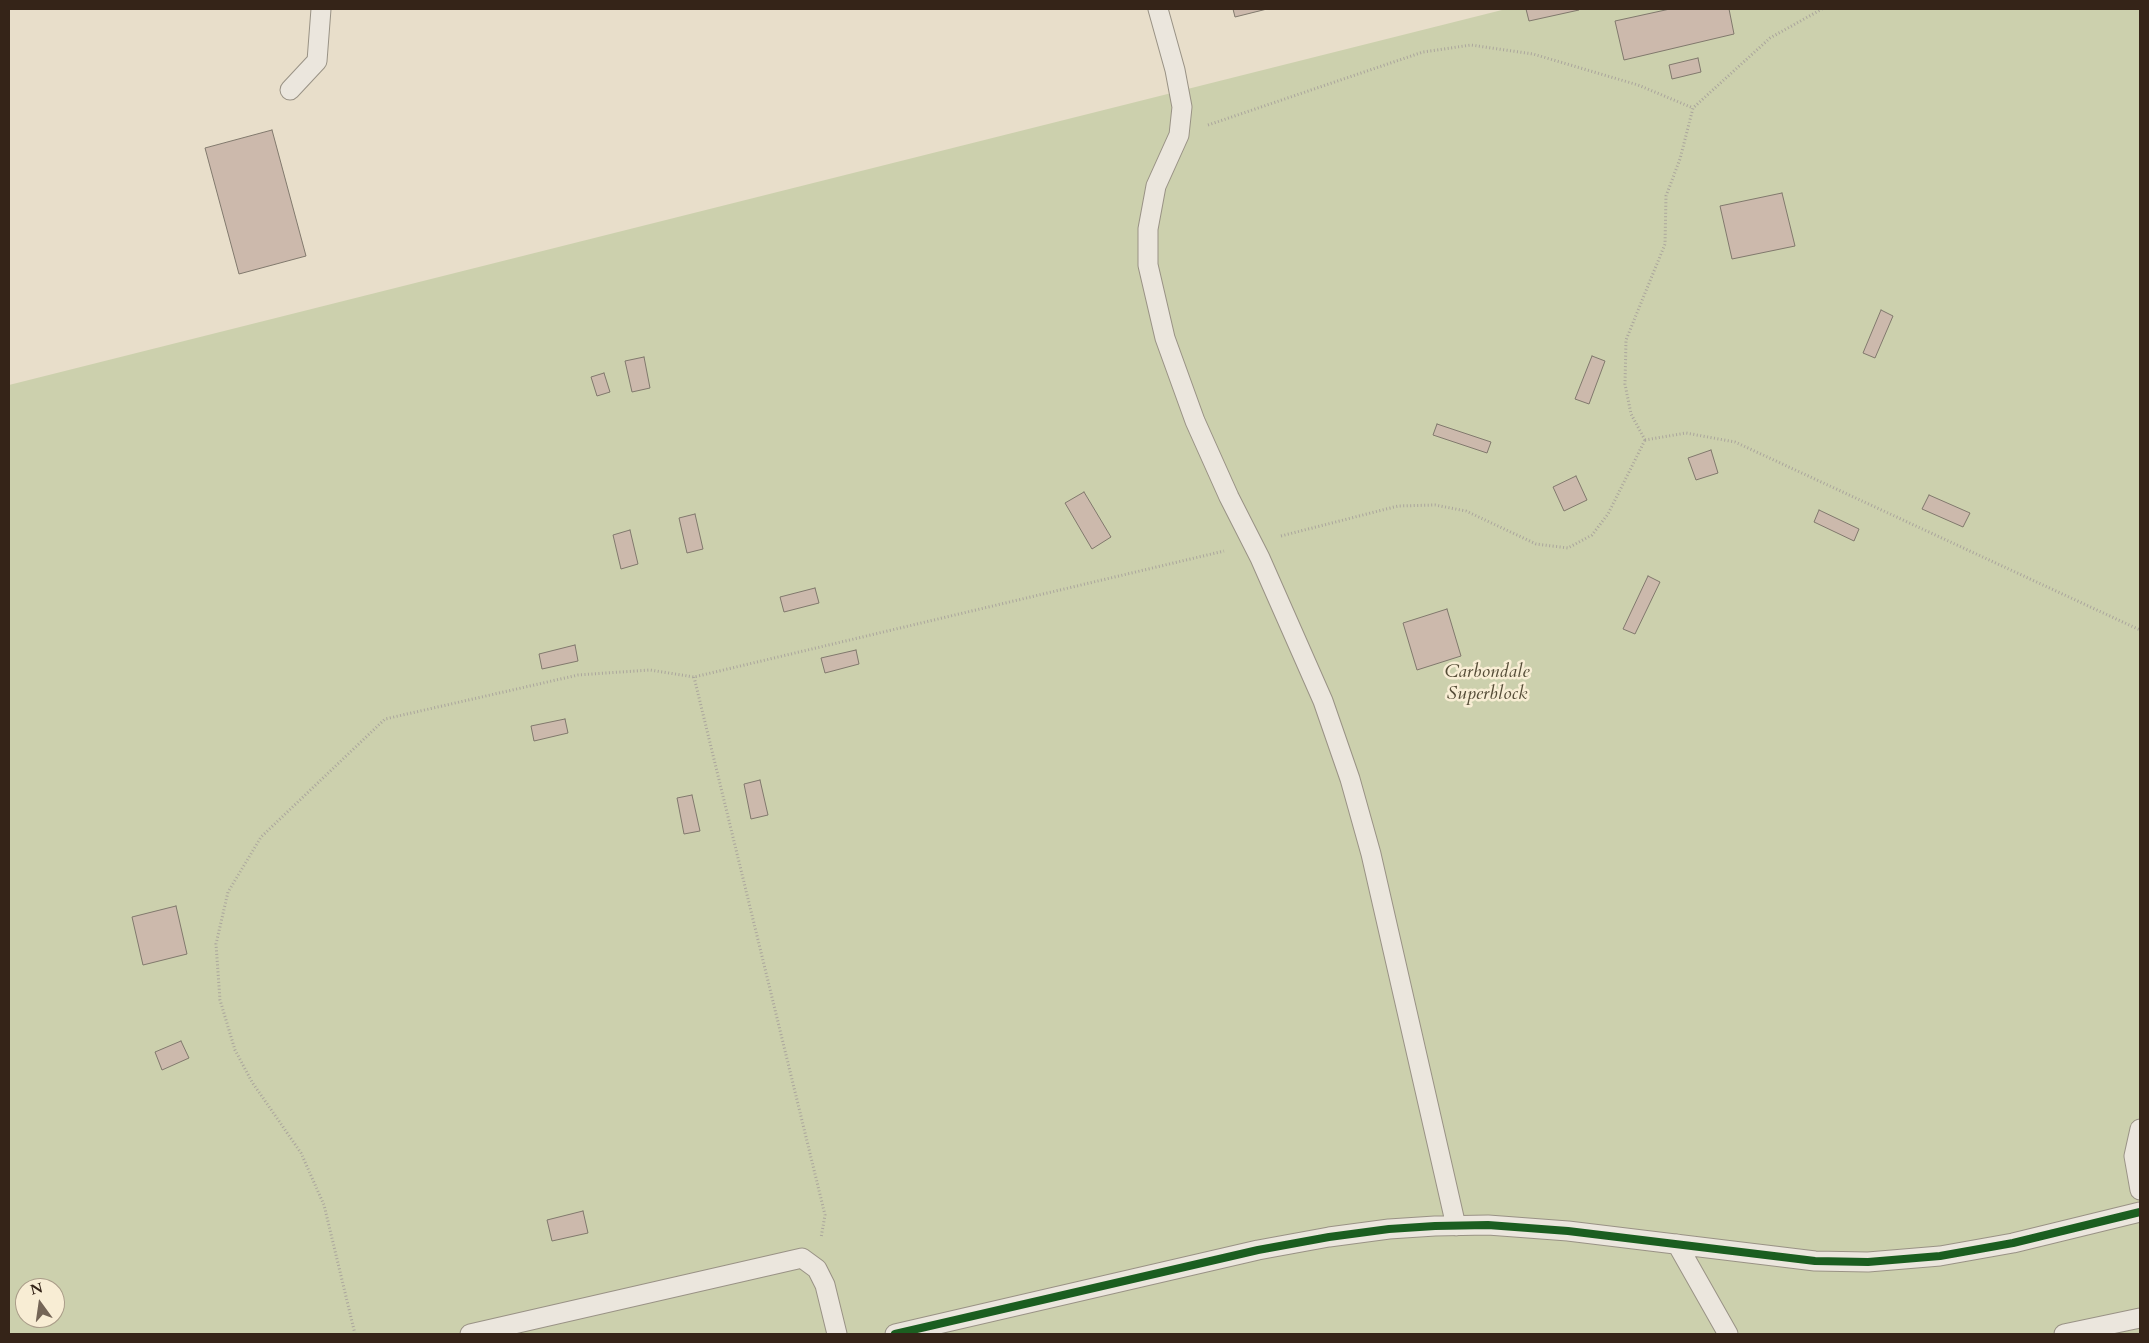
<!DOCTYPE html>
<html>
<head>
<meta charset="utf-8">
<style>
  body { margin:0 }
  #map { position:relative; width:2149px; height:1343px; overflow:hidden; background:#e8deca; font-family:Cardo,serif }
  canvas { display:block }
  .frame { position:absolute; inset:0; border:10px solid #352418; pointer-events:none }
  .north { position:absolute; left:15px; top:1278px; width:50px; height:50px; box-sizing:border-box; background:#f8edd4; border:1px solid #aa9d89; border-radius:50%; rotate:346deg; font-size:14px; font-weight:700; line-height:20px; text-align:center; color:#352418 }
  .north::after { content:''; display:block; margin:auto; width:18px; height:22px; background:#746556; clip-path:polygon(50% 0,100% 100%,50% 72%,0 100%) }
</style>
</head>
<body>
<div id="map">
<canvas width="2149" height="1343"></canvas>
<div class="frame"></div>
<div class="north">N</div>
</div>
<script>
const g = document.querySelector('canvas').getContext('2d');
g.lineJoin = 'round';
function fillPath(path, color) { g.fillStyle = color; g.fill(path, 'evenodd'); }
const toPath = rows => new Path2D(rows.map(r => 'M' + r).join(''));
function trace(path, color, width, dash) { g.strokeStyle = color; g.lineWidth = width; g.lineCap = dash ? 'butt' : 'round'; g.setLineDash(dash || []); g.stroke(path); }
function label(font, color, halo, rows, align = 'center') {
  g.font = font + ' Cardo,serif'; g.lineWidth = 5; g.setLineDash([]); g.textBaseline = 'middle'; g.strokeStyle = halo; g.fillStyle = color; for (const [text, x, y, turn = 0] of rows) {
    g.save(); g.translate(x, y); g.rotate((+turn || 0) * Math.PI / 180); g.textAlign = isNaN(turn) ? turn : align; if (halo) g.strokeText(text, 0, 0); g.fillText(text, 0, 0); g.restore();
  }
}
const green = toPath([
  [1506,9,2140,9,2140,1334,9,1334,9,385],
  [25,1288,55,1288,55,1318,25,1318]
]);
const building = toPath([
  [1233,9,1267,9,1235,17,1233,9],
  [1526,9,1579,9,1579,10,1529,21,1526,9],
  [1670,9,1729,9,1734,34,1624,60,1615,21,1670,9],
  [1698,58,1701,72,1672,79,1669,65,1698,58],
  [272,130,306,256,239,274,205,148,272,130],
  [1782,193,1795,246,1732,259,1720,206,1782,193],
  [1881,310,1893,316,1875,358,1863,353,1881,310],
  [1592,356,1605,361,1589,404,1575,399,1592,356],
  [644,357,650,388,632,392,625,361,644,357],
  [604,373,610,392,597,396,591,377,604,373],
  [1437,424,1491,442,1487,453,1433,435,1437,424],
  [1711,450,1718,473,1696,480,1688,458,1711,450],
  [1576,476,1587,500,1564,511,1553,487,1576,476],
  [1084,492,1111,537,1092,549,1065,503,1084,492],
  [1929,495,1970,513,1963,527,1922,509,1929,495],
  [1819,510,1859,529,1854,541,1814,522,1819,510],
  [695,514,703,549,687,553,679,518,695,514],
  [630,530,638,564,621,569,613,535,630,530],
  [1648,576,1660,582,1635,634,1623,629,1648,576],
  [815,588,819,603,784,612,780,597,815,588],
  [1447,609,1461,656,1417,670,1403,623,1447,609],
  [575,645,578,661,542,669,539,654,575,645],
  [856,650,859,664,825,673,821,658,856,650],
  [565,719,568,733,534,741,531,726,565,719],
  [760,780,768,815,751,819,744,784,760,780],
  [692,795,700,831,684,834,677,798,692,795],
  [176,906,187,954,143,965,132,917,176,906],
  [181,1041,189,1058,162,1070,155,1052,181,1041],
  [583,1211,588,1233,552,1241,547,1220,583,1211]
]);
const path = toPath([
  [1208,125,1423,52,1471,45,1533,54,1638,85,1693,108],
  [1645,440,1686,433,1735,442,2140,630],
  [1645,440,1631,414,1625,384,1626,340,1665,244,1666,196,1680,159,1693,108,1770,38,1822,9],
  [1281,536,1398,506,1435,505,1466,511,1536,544,1568,548,1592,535,1608,514,1645,440],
  [694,677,825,1215,821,1238],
  [355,1334,324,1205,301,1153,252,1082,235,1050,220,1000,216,944,228,892,261,837,385,719,578,675,650,670,694,677,1224,551]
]);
const service = toPath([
  [1158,9,1175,70,1182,107,1179,135,1156,186,1148,229,1148,265,1165,338,1195,421,1229,497,1260,558,1323,701,1350,779,1371,854,1456,1226],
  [290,90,317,61,321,9],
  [2140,1129,2134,1156,2140,1190],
  [1677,1244,1728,1334],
  [470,1334,802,1258,817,1269,825,1285,837,1334],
  [895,1334,1258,1250,1329,1237,1389,1229,1435,1226,1488,1225,1568,1231,1815,1261,1868,1262,1940,1256,2013,1243,2140,1212],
  [2064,1334,2140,1318]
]);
const cycleway = toPath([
  [895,1334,1258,1250,1329,1237,1389,1229,1435,1226,1488,1225,1568,1231,1815,1261,1868,1262,1940,1256,2013,1243,2140,1212]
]);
const parkNames = [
  ["Carbondale",1487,673],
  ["Superblock",1487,695]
];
fillPath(green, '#ccd0ad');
fillPath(building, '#ccb9ac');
trace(building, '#81796d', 1);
trace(service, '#999285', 21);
trace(path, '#aaa59c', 3, [1, 2.5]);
trace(service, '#ebe6dd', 19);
trace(cycleway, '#1b5e20', 8);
label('italic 19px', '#554c37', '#f8edd4', parkNames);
</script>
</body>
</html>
